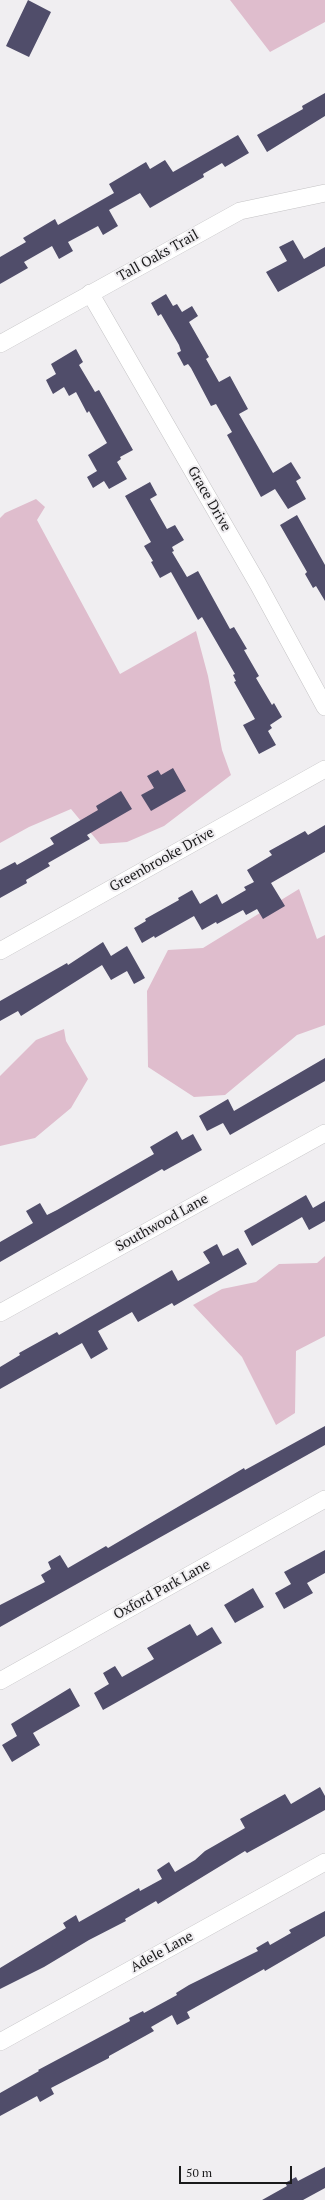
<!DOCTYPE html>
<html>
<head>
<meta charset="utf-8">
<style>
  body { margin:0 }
  #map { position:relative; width:325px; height:2200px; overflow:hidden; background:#f0eef1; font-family:"PT Serif",serif }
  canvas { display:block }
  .scale { position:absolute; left:179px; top:2166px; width:113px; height:18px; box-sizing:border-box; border:2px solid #1a1a1b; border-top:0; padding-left:5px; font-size:12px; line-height:14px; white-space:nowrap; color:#1a1a1b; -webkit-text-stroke:3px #f0eef1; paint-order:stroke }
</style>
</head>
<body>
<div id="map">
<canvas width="325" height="2200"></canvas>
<div class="scale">50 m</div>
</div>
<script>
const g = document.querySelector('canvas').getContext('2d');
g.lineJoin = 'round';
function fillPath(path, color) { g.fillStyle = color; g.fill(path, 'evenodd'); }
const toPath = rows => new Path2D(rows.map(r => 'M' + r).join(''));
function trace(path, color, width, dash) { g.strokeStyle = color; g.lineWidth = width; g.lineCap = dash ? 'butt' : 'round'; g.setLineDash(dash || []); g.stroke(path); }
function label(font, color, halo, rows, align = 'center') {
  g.font = font + ' "PT Serif",serif'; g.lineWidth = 4; g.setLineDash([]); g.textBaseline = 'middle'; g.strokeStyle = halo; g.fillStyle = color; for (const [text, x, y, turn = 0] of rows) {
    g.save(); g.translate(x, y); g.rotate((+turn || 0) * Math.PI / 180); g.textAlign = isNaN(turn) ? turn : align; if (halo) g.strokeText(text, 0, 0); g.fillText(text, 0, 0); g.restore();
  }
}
const green = toPath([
  [230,0,325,0,325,22,270,52],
  [36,499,45,507,37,520,120,674,196,631,208,676,222,750,231,775,164,826,127,842,100,844,71,809,29,827,0,843,0,518,5,513],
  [299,889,317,939,325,935,325,1025,297,1035,225,1095,194,1097,148,1067,147,991,168,950,203,948],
  [64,1029,66,1041,88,1079,71,1108,35,1138,0,1146,0,1076,36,1040],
  [325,1256,325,1336,296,1351,295,1413,276,1425,242,1357,193,1305,222,1289,256,1282,279,1264,317,1263]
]);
const building = toPath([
  [28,0,51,12,29,57,6,46],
  [325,93,325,116,267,152,257,135,303,109,302,106],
  [238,135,249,153,225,167,222,163,203,174,204,177,150,208,140,193,109,210,118,226,103,235,98,226,68,242,73,251,59,259,52,246,24,262,28,268,0,284,0,257,26,242,23,238,55,219,58,225,114,193,109,184,146,162,150,169,165,160,173,172],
  [293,240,304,259,325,247,325,266,278,292,266,272,287,261,279,247],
  [166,294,173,306,177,304,182,312,192,306,198,316,189,322,209,357,206,359,219,382,230,376,248,409,239,414,273,473,291,462,301,478,296,481,306,499,288,509,275,489,261,497,227,435,232,432,216,404,211,406,191,368,188,364,184,366,177,353,181,351,179,345,161,314,158,316,151,303],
  [76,349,83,362,79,365,95,392,99,390,133,450,120,457,121,459,117,462,127,479,109,489,104,481,93,488,87,477,97,471,88,455,107,443,89,411,87,413,76,392,69,396,64,387,53,394,46,380,56,374,51,364],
  [150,482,157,495,150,499,167,529,175,525,184,540,172,547,174,551,172,552,187,577,198,571,230,629,234,627,247,649,244,650,259,676,256,678,272,705,274,703,282,717,270,725,272,728,268,731,276,745,259,754,243,725,255,719,234,682,236,681,233,675,235,674,202,617,198,620,171,572,160,578,151,562,153,561,144,546,151,542,125,496],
  [297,515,325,565,325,601,316,586,313,588,305,574,307,572,280,525],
  [173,768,186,791,151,811,141,795,154,788,147,776,158,770,161,775],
  [121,791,132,809,87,835,90,839,48,863,50,866,26,880,27,883,0,898,0,870,15,862,17,865,54,844,50,838,98,810,96,806],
  [325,825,325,852,271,883,285,906,263,919,257,909,246,915,243,910,217,924,216,922,202,930,194,916,155,938,154,936,142,943,134,928,146,921,145,919,179,900,178,898,192,890,200,904,217,894,222,904,246,890,244,887,254,882,247,870,272,855,269,851,305,831,308,835],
  [103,942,111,956,127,946,145,978,134,984,127,971,111,980,102,965,21,1016,18,1011,0,1021,0,1001,67,963,68,965],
  [325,1058,325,1081,230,1135,223,1123,207,1131,199,1116,228,1099,234,1111],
  [177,1131,182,1140,193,1134,202,1150,164,1171,162,1169,0,1262,0,1242,33,1223,26,1211,40,1203,47,1215,57,1210,154,1154,150,1147],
  [306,1195,313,1208,325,1201,325,1221,309,1230,302,1217,252,1246,244,1231],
  [217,1244,223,1256,238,1248,247,1264,174,1306,172,1303,138,1322,132,1312,98,1331,108,1349,91,1359,82,1343,0,1389,0,1367,20,1355,19,1353,57,1332,59,1335,172,1270,178,1281,210,1263,203,1252],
  [325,1426,325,1445,0,1627,0,1605,45,1582,41,1575,51,1569,48,1562,60,1555,68,1568,106,1546,108,1548,244,1468,245,1470],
  [325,1550,325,1573,307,1583,313,1593,284,1609,275,1593,291,1584,284,1572],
  [253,1588,264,1607,235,1623,224,1605],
  [190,1624,197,1636,212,1627,222,1643,103,1710,94,1693,109,1684,103,1673,115,1666,122,1677,154,1659,147,1648],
  [70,1688,80,1706,33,1733,40,1745,12,1762,2,1745,17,1736,11,1724],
  [320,1787,325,1796,325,1810,247,1853,245,1851,158,1904,156,1901,125,1919,126,1921,89,1940,44,1967,0,1989,0,1968,66,1928,63,1923,76,1915,79,1922,139,1888,140,1891,162,1879,157,1870,169,1862,175,1872,195,1860,205,1851,245,1828,240,1819,285,1794,291,1804],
  [325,1911,325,1936,265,1971,264,1969,187,2012,190,2018,177,2025,172,2015,151,2027,154,2031,109,2056,109,2058,51,2088,54,2094,40,2102,37,2096,0,2116,0,2093,39,2071,38,2070,130,2021,129,2018,143,2011,144,2013,177,1995,176,1993,189,1985,258,1951,256,1948,268,1941,270,1945,291,1933,289,1930],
  [325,2167,325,2188,303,2200,262,2200,287,2186,285,2183,296,2177,298,2181]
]);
const minor = toPath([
  [90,293,258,584,325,707],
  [0,344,240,211,325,193],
  [0,951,325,769],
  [0,1313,325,1133],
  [0,1681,325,1499],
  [0,2042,325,1862]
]);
const streetNames = [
  ["Tall Oaks Trail",158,256,-29],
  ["Grace Drive",209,499,60],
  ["Greenbrooke Drive",162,860,-29],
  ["Southwood Lane",162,1223,-29],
  ["Oxford Park Lane",162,1590,-29],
  ["Adele Lane",162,1952,-29]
];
fillPath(green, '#dfbdcd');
fillPath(building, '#504d6a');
trace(minor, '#c4c3c5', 18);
trace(minor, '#fff', 17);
label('14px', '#1a1a1b', '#f0eef1', streetNames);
</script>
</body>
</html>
